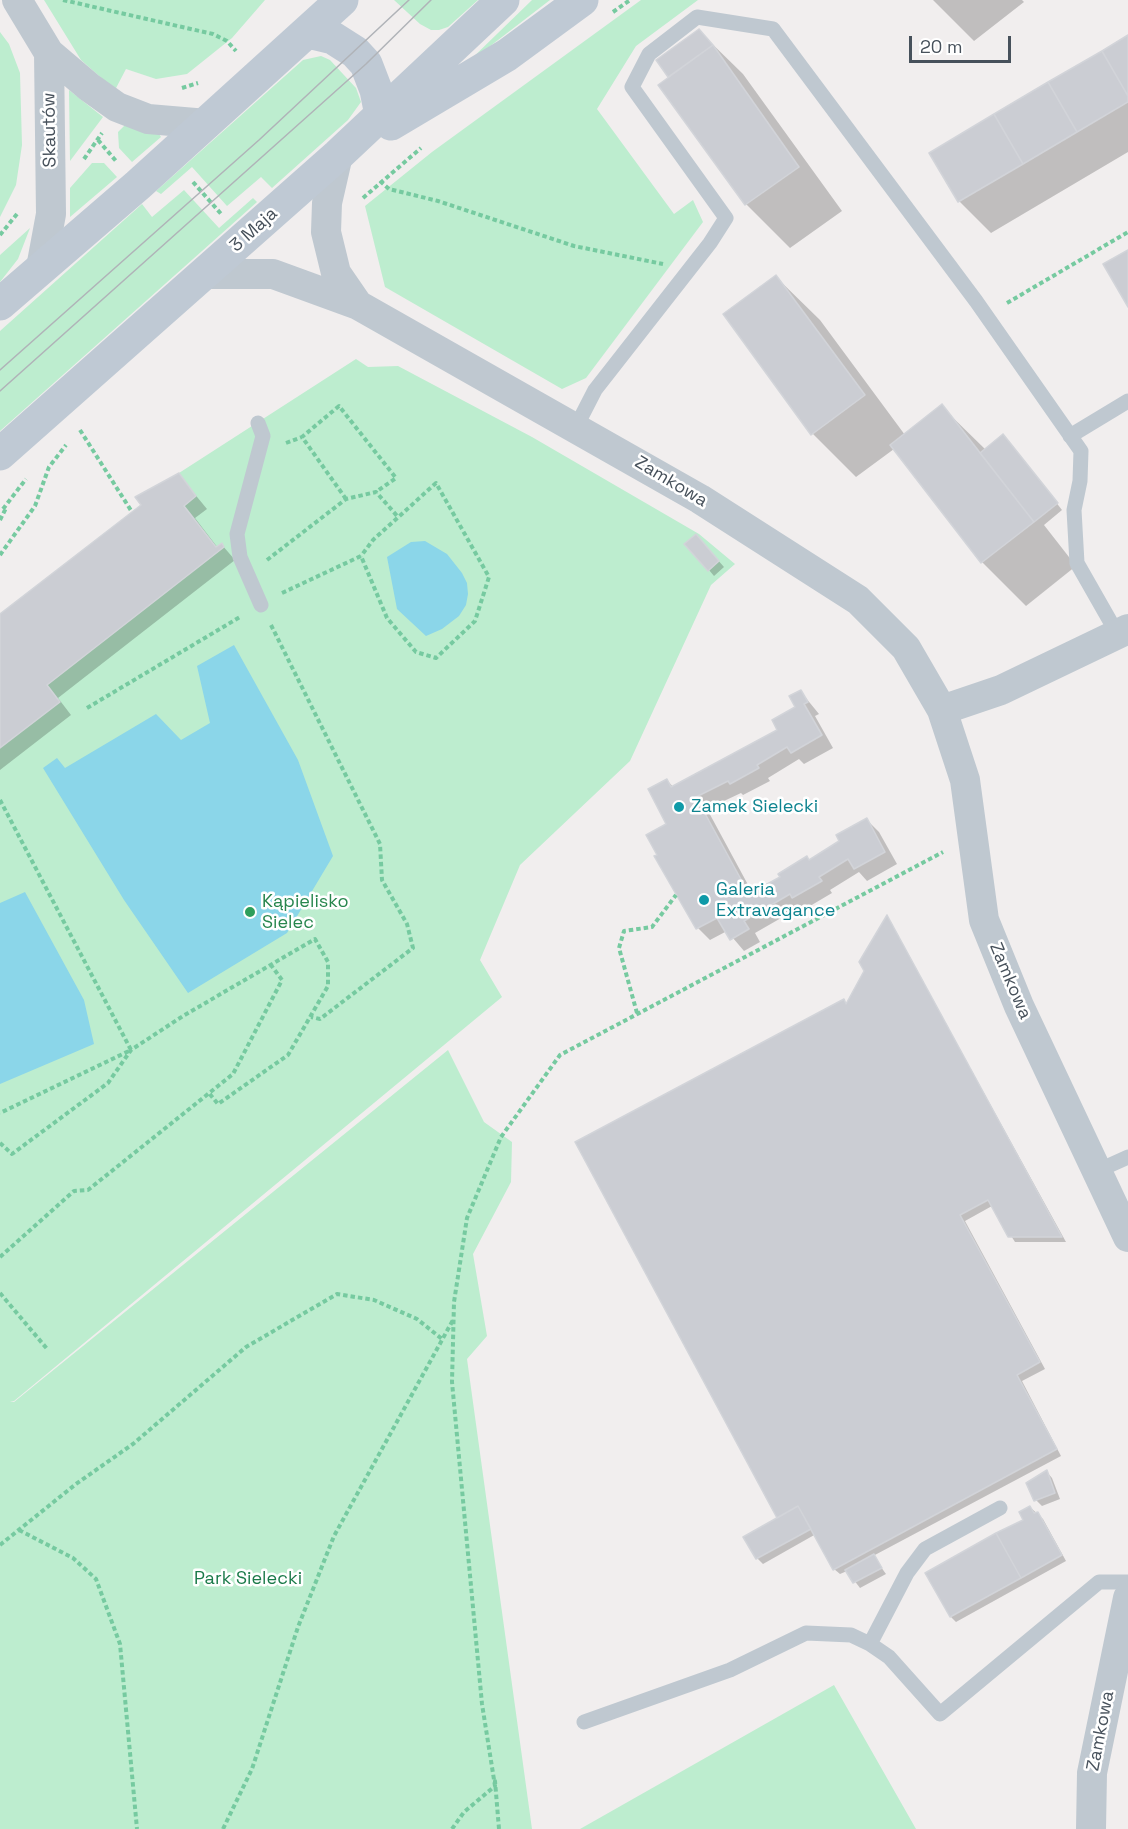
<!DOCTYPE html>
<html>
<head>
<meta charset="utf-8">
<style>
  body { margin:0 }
  #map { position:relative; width:1128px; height:1829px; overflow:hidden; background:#f1eeee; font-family:"Space Grotesk",sans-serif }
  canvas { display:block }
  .scale { position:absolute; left:909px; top:36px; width:102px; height:27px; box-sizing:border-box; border:3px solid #47515b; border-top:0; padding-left:8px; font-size:18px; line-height:21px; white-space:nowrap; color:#47515b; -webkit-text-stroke:4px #fff; paint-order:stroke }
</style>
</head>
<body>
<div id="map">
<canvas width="1128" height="1829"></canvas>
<div class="scale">20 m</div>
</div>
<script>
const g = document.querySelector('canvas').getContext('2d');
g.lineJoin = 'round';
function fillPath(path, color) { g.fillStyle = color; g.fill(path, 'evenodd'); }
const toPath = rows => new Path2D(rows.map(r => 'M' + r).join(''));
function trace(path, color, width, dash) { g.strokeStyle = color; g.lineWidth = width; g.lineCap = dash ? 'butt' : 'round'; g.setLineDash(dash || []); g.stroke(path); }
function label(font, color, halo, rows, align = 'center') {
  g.font = font + ' "Space Grotesk",sans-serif'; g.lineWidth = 5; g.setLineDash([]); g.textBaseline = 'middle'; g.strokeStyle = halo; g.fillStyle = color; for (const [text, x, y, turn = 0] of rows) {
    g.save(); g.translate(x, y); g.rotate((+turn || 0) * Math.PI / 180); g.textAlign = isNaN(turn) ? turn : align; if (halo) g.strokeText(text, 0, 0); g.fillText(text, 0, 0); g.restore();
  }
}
const green = toPath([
  [44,0,265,0,232,38,187,74,156,79,126,69,115,90,81,60],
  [394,0,478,0,448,27,439,30,431,30,420,24],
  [532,0,550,0,463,67],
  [641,0,698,0,636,46,597,109,674,214,693,200,703,222,586,378,562,389,385,287,365,206,432,152],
  [0,32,9,44,20,73,22,145,16,185,0,217],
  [321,56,330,60,356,88,361,102,348,120,272,188,261,177,227,206,192,167,161,194,156,191,303,60],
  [69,90,103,117,70,161],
  [125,125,159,134,161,137,132,162,119,148,118,132],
  [92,163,104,163,117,177,70,217,70,188],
  [184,190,219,228,253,198,257,202,0,431,0,331,142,204,152,217],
  [30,228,18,259,0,282,0,255],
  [356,359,368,367,398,366,532,437,699,534,735,564,711,585,630,761,520,865,480,960,502,997,14,1401,10,1401,14,1402,448,1050,484,1122,512,1142,511,1182,473,1254,487,1336,467,1359,532,1829,0,1829,0,614,141,505,135,497,179,473],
  [834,1685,916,1829,580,1829]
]);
const water = toPath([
  [425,541,447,554,462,573,467,583,468,594,466,605,459,616,442,629,426,636,397,609,387,557,411,542],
  [234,645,298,760,333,856,287,933,188,993,124,900,43,768,57,758,65,768,156,714,181,740,210,723,197,666],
  [25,892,84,1000,94,1044,0,1084,0,903]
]);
const shadow = toPath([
  [933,0,1022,0,1024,2,974,41],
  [699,31,743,74,842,211,790,248,746,204,660,85,670,77,658,60],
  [1128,37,1128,152,991,233,959,201],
  [776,277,820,320,905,435,941,406,986,450,1009,442,1062,510,1044,525,1076,566,1026,606,982,562,894,449,856,477,813,434],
  [179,475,207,509,195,518,218,548,222,545,235,560,58,698,71,715,0,770,0,616],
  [701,541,724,567,714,576,709,570],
  [801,692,819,714,815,716,833,748,804,764,799,759,768,778,770,781,743,795,741,793,707,809,753,894,841,842,867,820,879,832,897,864,867,881,859,872,830,890,832,893,805,909,802,906,755,933,760,942,744,951,727,931,710,940,698,928,668,825,667,780,674,788,779,730,797,708],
  [887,917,1066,1242,1015,1242,992,1206,965,1221,1045,1369,1022,1381,1061,1456,873,1556,886,1574,860,1588,847,1571,840,1574,834,1569,816,1534,763,1564,757,1558,779,1519,844,1001,847,1005,866,971],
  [1047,1472,1052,1478,1060,1499,1042,1506,1036,1500],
  [1030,1507,1043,1519,1066,1561,956,1622,951,1617,1025,1520]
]);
const building = toPath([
  [699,29,713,45,668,77,656,60,699,29],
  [1128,35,1128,96,1102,51,1128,35],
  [713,45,799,167,745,205,658,85,713,45],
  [1102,51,1128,96,1128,102,1077,132,1048,82,1102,51],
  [1048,82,1077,132,1023,164,994,114,1048,82],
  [994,114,1023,164,958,202,929,153,994,114],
  [1128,250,1128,307,1103,264,1128,250],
  [776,275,865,395,811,435,723,314,776,275],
  [942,404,1034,522,981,563,890,445,942,404],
  [1003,434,1058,503,1034,522,980,453,1003,434],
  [179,473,196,496,184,506,216,547,222,543,224,547,47,685,60,702,0,748,0,614,141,505,135,497,179,473],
  [696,534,719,561,708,571,684,544,696,534],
  [801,690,808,702,804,704,822,735,791,753,787,747,757,765,759,768,730,784,728,781,696,797,749,894,780,877,778,874,807,856,809,860,839,841,836,835,867,818,885,852,854,869,848,859,819,877,822,881,792,898,790,894,744,921,749,929,730,940,717,918,696,929,654,856,657,855,646,835,666,824,648,789,667,779,671,787,777,730,772,720,795,707,789,696,801,690],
  [887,915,1062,1237,1008,1237,988,1200,960,1215,1040,1362,1017,1375,1057,1449,833,1570,798,1506,777,1518,575,1142,844,999,846,1004,864,971,859,962,887,915],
  [1047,1470,1055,1493,1034,1501,1026,1483,1047,1470],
  [798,1506,811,1529,756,1559,743,1537,798,1506],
  [1030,1506,1034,1513,1038,1512,1062,1555,1021,1578,996,1533,1023,1520,1019,1512,1030,1506],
  [996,1533,1021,1578,950,1617,925,1573,996,1533],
  [874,1554,882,1568,853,1583,845,1570,874,1554]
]);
const path = toPath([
  [63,0,213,34,227,41,236,51],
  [613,12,630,0],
  [182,88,198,83],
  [98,140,116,161],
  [84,159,102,133],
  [380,181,389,189,438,201,574,246,663,264],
  [193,182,222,215],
  [363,198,421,148],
  [0,235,17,214],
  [1007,303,1128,232],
  [80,430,132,512],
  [286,443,302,437],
  [346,499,302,437,339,406,396,478,376,492],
  [3,509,26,479],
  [0,520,6,508],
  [0,555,35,506,49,467,66,445],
  [267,560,346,499,376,492,398,517],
  [282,593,361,556,387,618,416,652,436,658,475,621,489,577,436,483,373,540,361,556],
  [271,625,380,844,382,880,407,924,413,948,320,1019,311,1017],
  [87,708,240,617],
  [0,800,131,1050,0,1113],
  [637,1013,619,948,624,931,652,927,676,895],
  [0,1143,12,1154,108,1083,131,1050,183,1016,315,939,328,962,328,986,288,1055,218,1104,209,1093],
  [0,1257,74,1191,88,1190,233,1074,282,980,271,965],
  [0,1293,48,1350],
  [19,1530,73,1558,96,1579,120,1644,137,1829],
  [0,1545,76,1484,133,1444,246,1347,337,1294,374,1300,417,1319,442,1339],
  [223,1829,252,1769,298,1627,334,1536,453,1320],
  [452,1829,464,1812,495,1786],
  [499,1829,495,1781,495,1786,482,1704,452,1382,454,1302,467,1218,501,1137,560,1055,943,852]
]);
const service = toPath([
  [258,423,263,436,237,534,240,557,261,605],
  [576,427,595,390,710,243,726,218,632,87,649,54,697,17,773,29,976,301,1081,451,1080,481,1074,510,1077,563,1118,635],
  [1070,436,1128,401],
  [1097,1171,1128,1157],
  [870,1644,907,1573,925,1549,1000,1508],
  [584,1722,730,1670,806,1633,851,1635,870,1644,889,1657,940,1714,1099,1582,1128,1582]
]);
const minor = toPath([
  [17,0,49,53,51,214,41,268],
  [49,53,89,87,117,107,148,119,207,124],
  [338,155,327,203,326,232,336,273,358,305],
  [205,274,273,274,358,305,700,499,858,600,906,648,942,710,965,780,984,920,1019,1006,1128,1237],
  [942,710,1001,690,1128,629],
  [1091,1829,1092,1773,1128,1598]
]);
const secondary = toPath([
  [308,32,333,38,355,52,366,64,376,90,381,115],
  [391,124,507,55,582,0],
  [0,304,138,185,342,0],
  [0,454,338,155,503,0]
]);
const tram = toPath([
  [0,370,259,140,409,0],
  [0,391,366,64,431,0]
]);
const markers = [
  [679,807,6,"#0f9aa8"],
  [704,900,6,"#0f9aa8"],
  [250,912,6,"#2e9e5b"]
];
const streetNames = [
  ["Skautów",50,130,-91],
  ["3 Maja",254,230,-42],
  ["Zamkowa",671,482,31],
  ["Zamkowa",1010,981,67],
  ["Zamkowa",1101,1731,-79]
];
const cultureNames = [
  ["Zamek Sielecki",691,807],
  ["Galeria",716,890],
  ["Extravagance",716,911]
];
const leisureNames = [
  ["Kąpielisko",262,902],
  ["Sielec",262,923]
];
const parkNames = [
  ["Park Sielecki",248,1579]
];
fillPath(green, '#bdedcf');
fillPath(water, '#8bd6e9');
fillPath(shadow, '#0003');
fillPath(building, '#cbcdd3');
trace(building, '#d2d4d9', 1.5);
trace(path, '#76caa0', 4, [4.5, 3]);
trace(service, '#bfc8d0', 15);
trace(minor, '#bfc8d0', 30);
trace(secondary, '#bfc9d4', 33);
trace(tram, '#b0b3b8', 1.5);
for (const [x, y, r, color] of markers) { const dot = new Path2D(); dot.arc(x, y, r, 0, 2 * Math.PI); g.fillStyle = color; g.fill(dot); trace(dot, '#fff', 2); }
label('18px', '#47515b', '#fff', streetNames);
label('18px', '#0d838f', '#fff', cultureNames, 'left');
label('18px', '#27864d', '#fff', leisureNames, 'left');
label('18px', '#1a7a49', '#fff', parkNames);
</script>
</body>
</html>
